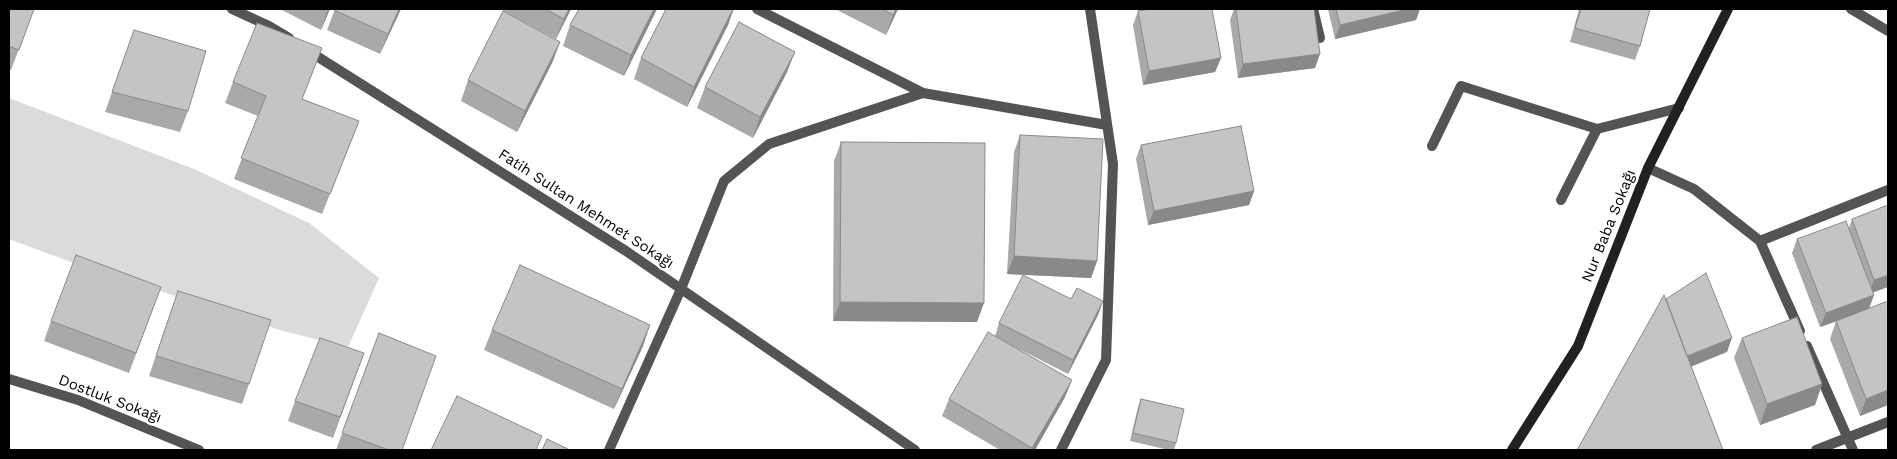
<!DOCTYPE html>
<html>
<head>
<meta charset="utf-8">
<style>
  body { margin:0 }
  #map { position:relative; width:1897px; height:459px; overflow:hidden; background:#fff; font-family:"Work Sans",sans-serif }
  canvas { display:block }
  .frame { position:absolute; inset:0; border:10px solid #000; pointer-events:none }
</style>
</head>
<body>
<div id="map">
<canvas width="1897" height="459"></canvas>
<div class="frame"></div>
</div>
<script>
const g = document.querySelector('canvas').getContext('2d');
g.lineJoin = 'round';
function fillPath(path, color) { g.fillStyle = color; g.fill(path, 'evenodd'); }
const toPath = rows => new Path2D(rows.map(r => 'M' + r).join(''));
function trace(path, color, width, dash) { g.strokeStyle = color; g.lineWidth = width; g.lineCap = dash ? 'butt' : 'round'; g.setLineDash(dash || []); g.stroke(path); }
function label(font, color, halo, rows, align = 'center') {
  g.font = font + ' "Work Sans",sans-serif'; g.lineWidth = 5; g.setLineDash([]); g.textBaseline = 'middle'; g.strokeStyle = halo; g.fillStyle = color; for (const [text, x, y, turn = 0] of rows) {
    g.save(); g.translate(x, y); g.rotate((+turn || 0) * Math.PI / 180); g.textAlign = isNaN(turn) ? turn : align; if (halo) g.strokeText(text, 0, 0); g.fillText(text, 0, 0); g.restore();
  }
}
const green = toPath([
  [9,98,194,169,309,223,379,278,348,347,283,331,71,262,9,239]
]);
const service = toPath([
  [1432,146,1461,86,1597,129],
  [1561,200,1597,129,1679,108]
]);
const minor = toPath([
  [232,9,269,26,289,38],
  [757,9,923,93],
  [1313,9,1320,38],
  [1851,9,1888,31],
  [307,50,626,251,915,450],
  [1648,168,1694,189,1760,241,1800,331],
  [1760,241,1888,190],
  [1807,346,1853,450],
  [9,379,78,400,199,450],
  [609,450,681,289,724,181,769,144,923,93,1107,125],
  [1061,450,1106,360,1113,164,1090,9],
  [1816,450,1888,422]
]);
const secondary = toPath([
  [1512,450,1578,346,1648,168,1728,9]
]);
const wall = toPath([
  [9,9,34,9,11,70,9,69],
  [280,9,330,9,321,30],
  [335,9,401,9,380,54,327,30],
  [504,9,571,9,556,39,503,11],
  [657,9,624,76,563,46,570,25],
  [666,9,734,9,728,25,687,107,634,79,641,58],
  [835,9,898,9,886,35],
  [1234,9,1314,9,1315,68,1238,78,1230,20],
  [1328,9,1420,9,1416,20,1335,39],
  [1579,9,1650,9,1640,46,1635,60,1570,42],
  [1138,11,1221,58,1215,72,1143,85,1133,25],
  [134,30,188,111,180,132,105,112],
  [560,42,552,63,517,132,461,101,468,80],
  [322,48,302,99,359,121,322,214,234,179,258,116,225,103,233,82],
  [787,72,753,138,697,108,705,87],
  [1020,135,1097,261,1091,278,1007,274,1014,152],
  [841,142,977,322,833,321,834,161],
  [1141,145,1254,191,1249,205,1148,225,1136,159],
  [1888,205,1873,293,1869,309,1888,405,1860,416,1830,339,1836,321,1840,320,1820,327,1792,253,1797,239,1849,228,1852,219],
  [161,287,129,373,44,341,51,321],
  [178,291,249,384,242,404,149,376],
  [1071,299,1103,301,1098,315,1068,374,1013,346,1065,397,1035,450,1000,450,942,416,949,399,995,336,999,323],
  [492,330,643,346,614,409,484,350],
  [379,333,402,450,336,450],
  [1742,338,1822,384,1815,405,1760,425,1734,358],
  [364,353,333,438,288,421,295,401],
  [1141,399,1176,443,1174,450,1169,450,1130,441,1138,407]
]);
const shadedWall = toPath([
  [328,9,330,9,321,30],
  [399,9,401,9,380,54,388,34],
  [569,9,571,9,556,39,564,19],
  [654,9,657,9,624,76,631,55],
  [733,9,728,25,687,107,694,87],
  [896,9,898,9,886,35,893,15],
  [1408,9,1420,9,1416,20,1335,39,1340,25],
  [560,42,552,63,517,132,525,111],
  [795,52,787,72,753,138,760,117],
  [1320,54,1315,68,1238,78,1243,64],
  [1221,58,1215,72,1143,85,1149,71],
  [1254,191,1249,205,1148,225,1154,211],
  [1014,256,1097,261,1091,278,1007,274],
  [1888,275,1888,287,1869,294,1874,280],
  [1874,295,1869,309,1820,327,1826,313],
  [1103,301,1098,315,1068,374,1073,360],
  [840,302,984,303,977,322,833,321],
  [650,325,643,346,614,409,622,389],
  [1732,338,1727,352,1678,372,1683,358],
  [1072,380,1065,397,1035,450,1031,450],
  [1822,384,1815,405,1760,425,1767,404],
  [1888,390,1888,405,1860,416,1866,399]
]);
const building = toPath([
  [9,9,34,9,19,50,9,46,9,9],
  [335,9,399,9,388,34,334,10,335,9],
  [545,9,569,9,564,19,545,9],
  [579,9,654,9,631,55,570,25,579,9],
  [666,9,733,9,694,87,641,58,666,9],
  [882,9,896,9,893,15,882,9],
  [1150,9,1212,9,1221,58,1149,71,1138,11,1150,9],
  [1236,9,1314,9,1320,54,1243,64,1236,9],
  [1336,9,1408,9,1340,25,1336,9],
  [1581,9,1650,9,1640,46,1575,28,1581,9],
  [503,11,560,42,525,111,468,80,503,11],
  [739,22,795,52,760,117,705,87,739,22],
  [257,23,322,48,302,99,359,121,330,194,241,158,266,96,233,82,257,23],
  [134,30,206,51,188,111,112,92,134,30],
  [1241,126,1254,191,1154,211,1141,145,1241,126],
  [1020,135,1103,139,1097,261,1014,256,1020,135],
  [841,142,985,143,984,303,840,302,841,142],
  [1888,205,1888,275,1874,280,1852,219,1888,205],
  [1846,221,1874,295,1826,313,1797,239,1846,221],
  [76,255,161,287,136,353,51,321,76,255],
  [520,265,650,325,622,389,492,330,520,265],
  [1706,273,1732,338,1687,356,1666,299,1706,273],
  [1023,275,1071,299,1077,288,1103,301,1073,360,999,323,1023,275],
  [178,291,271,320,249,384,156,356,178,291],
  [1664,295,1723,450,1577,450,1664,295],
  [1888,301,1888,390,1866,399,1836,321,1888,301],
  [1797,317,1822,384,1767,404,1742,338,1797,317],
  [988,332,1072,380,1032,448,949,399,988,332],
  [379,333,436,356,402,450,389,450,342,433,379,333],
  [320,338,364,353,340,417,295,401,320,338],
  [457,396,542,436,536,450,431,450,457,396],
  [1141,399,1184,409,1176,443,1133,433,1141,399],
  [547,439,570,450,542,450,547,439]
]);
const streetNames = [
  ["Fatih Sultan Mehmet Sokağı",586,209,33],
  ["Nur Baba Sokağı",1609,226,-68],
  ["Dostluk Sokağı",110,399,21]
];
fillPath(green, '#dbdbdb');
trace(service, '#545454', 10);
trace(minor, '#545454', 10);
trace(secondary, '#212121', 10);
fillPath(wall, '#a9a9a9');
fillPath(shadedWall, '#898989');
fillPath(building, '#c4c4c4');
trace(building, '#898989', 1);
label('15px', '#000', '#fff', streetNames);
</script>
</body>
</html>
